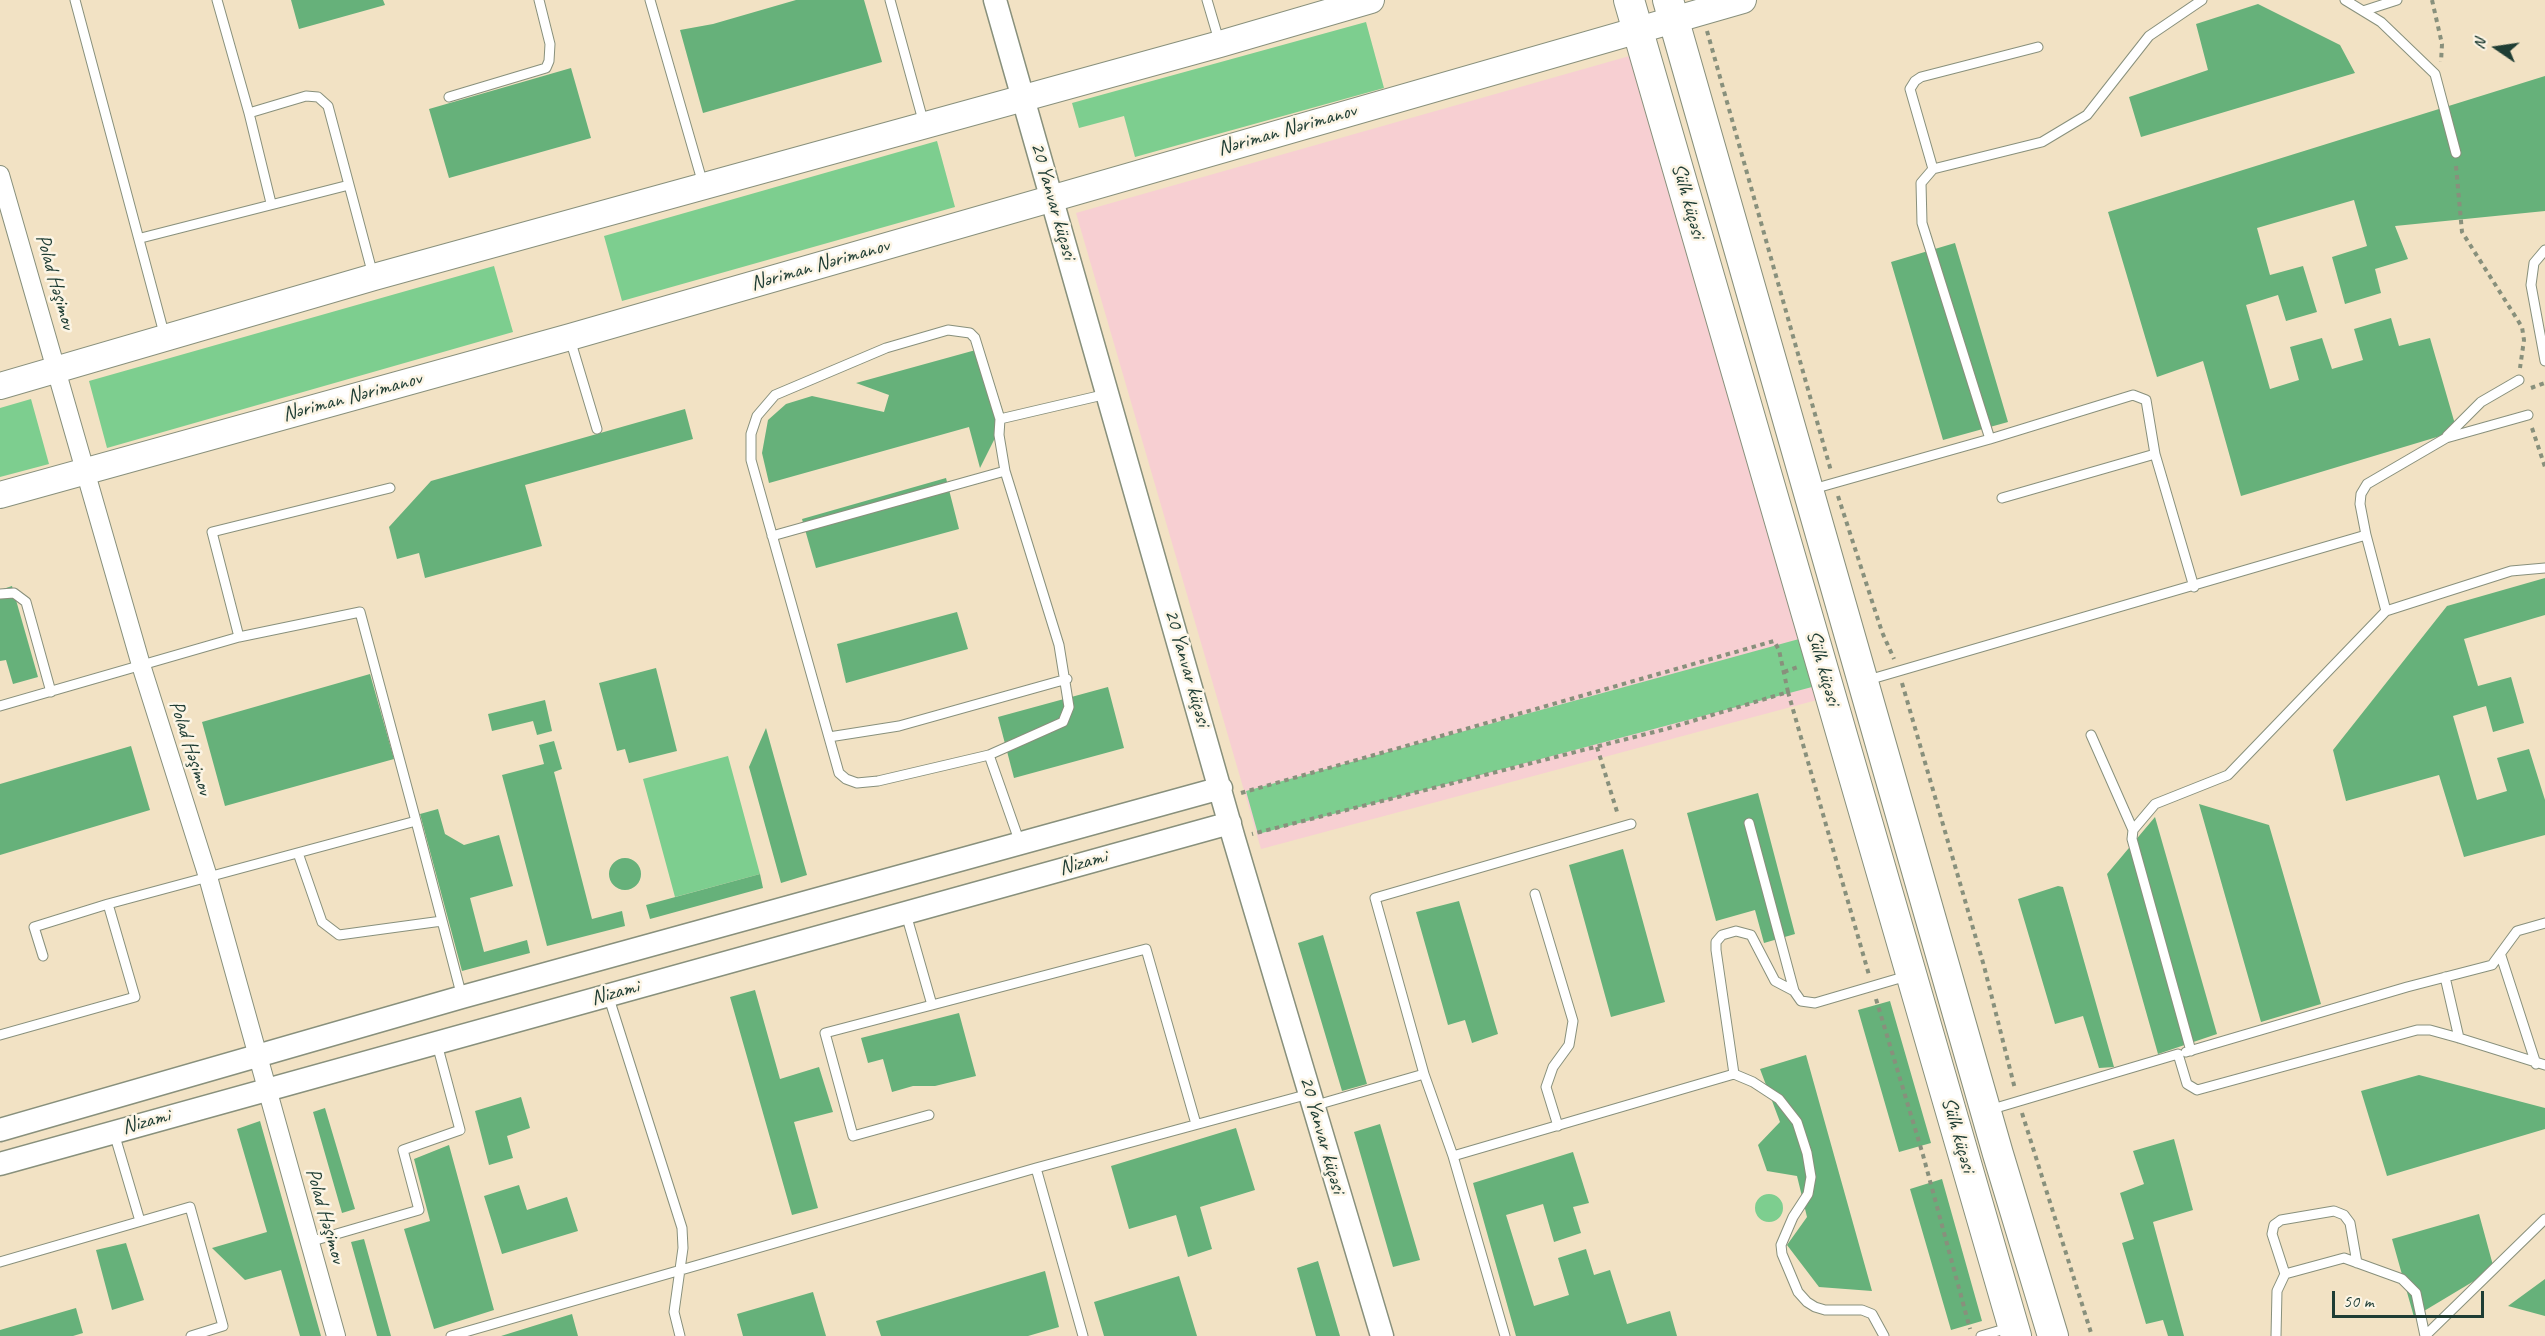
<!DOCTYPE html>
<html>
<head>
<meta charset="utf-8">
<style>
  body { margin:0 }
  #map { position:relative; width:2545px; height:1336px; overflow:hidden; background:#f2e2c4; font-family:Caveat,sans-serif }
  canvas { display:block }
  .north { position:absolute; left:2467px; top:18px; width:60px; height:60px; -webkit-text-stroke:4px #fcf5e5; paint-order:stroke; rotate:283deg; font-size:16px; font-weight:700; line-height:24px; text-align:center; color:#1f3d34 }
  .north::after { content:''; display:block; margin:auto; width:21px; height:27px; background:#1f3d34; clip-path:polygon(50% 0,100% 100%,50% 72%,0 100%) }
  .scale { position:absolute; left:2332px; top:1291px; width:152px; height:27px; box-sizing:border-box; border:3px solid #1f3d34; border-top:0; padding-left:8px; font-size:18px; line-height:21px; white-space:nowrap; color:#1f3d34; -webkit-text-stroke:4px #fcf5e5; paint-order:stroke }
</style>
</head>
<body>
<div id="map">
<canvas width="2545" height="1336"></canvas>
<div class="north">N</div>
<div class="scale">50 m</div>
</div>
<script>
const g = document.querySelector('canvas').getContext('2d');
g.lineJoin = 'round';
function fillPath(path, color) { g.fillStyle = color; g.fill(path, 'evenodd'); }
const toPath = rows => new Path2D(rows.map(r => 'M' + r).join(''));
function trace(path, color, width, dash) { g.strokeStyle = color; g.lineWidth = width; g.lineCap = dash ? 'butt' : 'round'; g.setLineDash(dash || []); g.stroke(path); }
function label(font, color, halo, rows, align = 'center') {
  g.font = font + ' Caveat,sans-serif'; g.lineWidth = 5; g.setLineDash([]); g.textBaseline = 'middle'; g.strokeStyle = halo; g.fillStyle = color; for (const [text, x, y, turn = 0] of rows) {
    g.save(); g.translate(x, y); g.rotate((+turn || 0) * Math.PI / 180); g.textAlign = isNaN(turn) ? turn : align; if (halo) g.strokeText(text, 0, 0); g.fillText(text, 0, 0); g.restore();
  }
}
const built = toPath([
  [1633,55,1817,700,1261,849,1076,213]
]);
const green = toPath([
  [1366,22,1384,88,1135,157,1124,116,1079,128,1072,103],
  [937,141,955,207,622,301,604,236],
  [494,266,513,332,107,448,89,381],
  [31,399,49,464,0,477,0,408],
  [1799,639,1812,687,1258,834,1246,791],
  [728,756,760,874,675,897,643,779],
  '1755 1208a14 14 0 1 1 28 0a14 14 0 1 1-28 0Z'
]);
const forest = toPath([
  [291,0,383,0,385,5,299,29],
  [796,0,864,0,882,62,703,113,680,30,713,24],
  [2258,4,2340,45,2355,73,2141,137,2129,97,2208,70,2196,24],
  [571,68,591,138,449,178,429,109],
  [2545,76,2545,211,2395,226,2408,259,2375,269,2381,293,2345,304,2332,257,2367,246,2354,200,2257,228,2270,275,2303,266,2317,312,2286,321,2278,295,2246,305,2270,389,2299,380,2290,347,2322,338,2332,369,2363,360,2354,329,2391,318,2399,346,2430,338,2457,431,2241,496,2203,361,2157,377,2108,212],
  [1955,243,2008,422,1943,440,1891,262],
  [983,348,1005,418,980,468,969,427,769,483,762,453,768,420,786,404,812,396,884,412,889,395,856,383],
  [685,409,693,439,525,485,542,546,425,578,419,553,397,559,389,527,431,481],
  [946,478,959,529,816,568,802,519],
  [2545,578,2545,615,2464,639,2478,686,2511,677,2524,723,2493,732,2486,706,2453,716,2477,800,2507,791,2497,758,2529,749,2545,800,2545,835,2464,857,2439,775,2346,801,2333,750,2447,606],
  [12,586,38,677,13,684,6,660,0,661,0,590],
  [957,612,968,649,846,683,837,644],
  [656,668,677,751,629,763,625,749,617,751,599,683],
  [370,674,394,759,225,806,202,722],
  [1108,687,1124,748,1014,778,998,717],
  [545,700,552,731,537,735,533,721,492,731,488,714],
  [766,728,807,875,781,883,749,767],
  [554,741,562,769,554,772,592,919,622,911,625,926,547,946,502,775,544,764,539,745],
  [131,746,150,810,0,855,0,784],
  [1758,793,1795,934,1764,943,1755,910,1716,921,1687,813],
  [2199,804,2269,825,2321,1004,2261,1022],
  [438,809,445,834,464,845,499,835,513,886,470,898,484,952,527,940,530,953,462,971,420,814],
  [2155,817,2217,1034,2158,1054,2107,874],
  [1623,849,1665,1002,1611,1017,1569,865],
  '609 874a16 16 0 1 1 32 0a16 16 0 1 1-32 0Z',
  [760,874,763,888,650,919,646,905],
  [2058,886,2063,887,2114,1067,2099,1068,2083,1016,2055,1024,2018,899],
  [1459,901,1498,1034,1472,1043,1465,1020,1448,1025,1416,912],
  [1323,935,1367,1084,1342,1091,1298,943],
  [755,990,780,1079,819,1067,833,1112,794,1122,818,1208,792,1215,730,997],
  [1890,1001,1931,1143,1899,1152,1858,1010],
  [959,1013,976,1076,935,1086,913,1086,892,1092,883,1059,868,1063,861,1038],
  [1806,1055,1872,1291,1819,1287,1787,1245,1807,1217,1797,1176,1767,1171,1758,1145,1780,1122,1760,1069],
  [2419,1075,2545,1108,2545,1129,2387,1176,2361,1091],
  [521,1097,530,1128,507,1136,513,1158,489,1165,475,1111],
  [325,1108,355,1209,342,1213,313,1112],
  [260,1121,321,1336,300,1336,281,1270,245,1280,212,1248,267,1232,237,1129],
  [1380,1124,1420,1260,1393,1267,1354,1132],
  [1236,1128,1255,1190,1200,1207,1212,1249,1188,1257,1176,1215,1129,1229,1111,1166],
  [2174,1139,2193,1210,2153,1222,2184,1336,2168,1336,2163,1320,2146,1324,2122,1243,2134,1239,2120,1193,2144,1184,2133,1151],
  [449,1145,494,1310,434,1329,404,1229,430,1221,414,1159],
  [1573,1152,1589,1203,1573,1207,1581,1233,1554,1242,1543,1204,1506,1215,1534,1306,1569,1295,1558,1258,1586,1249,1594,1275,1610,1270,1627,1324,1670,1311,1677,1336,1516,1336,1473,1183],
  [1942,1179,1982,1321,1951,1330,1910,1189],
  [519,1185,527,1210,567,1197,578,1231,502,1254,484,1196],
  [2479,1214,2494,1269,2414,1317,2392,1239],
  [364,1239,391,1336,377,1336,351,1242],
  [126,1243,144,1300,112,1310,96,1250],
  [1318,1261,1340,1336,1316,1336,1297,1268],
  [1045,1271,1059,1327,1028,1336,881,1336,876,1321],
  [1179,1276,1197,1336,1104,1336,1094,1302],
  [2545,1279,2545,1316,2508,1306],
  [813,1292,826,1336,743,1336,737,1314],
  [76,1308,83,1333,73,1336,0,1336,0,1330],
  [572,1314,578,1336,501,1336]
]);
const path = toPath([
  [2432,0,2442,44,2441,62],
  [1707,31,1831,471],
  [2456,166,2462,232,2522,327,2524,340,2520,368],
  [2531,388,2545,383],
  [2532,428,2545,467],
  [1838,496,1882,632,1894,659],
  [1784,672,1798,667],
  [1902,683,1984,966,2015,1089],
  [1788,692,1869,975],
  [1597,747,1618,815],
  [1241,793,1774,641,1779,650,1788,692,1666,729,1252,834],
  [1876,999,1923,1155,1970,1329],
  [2022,1113,2092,1336]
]);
const service = toPath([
  [75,0,165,337],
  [217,0,249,113,306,96,318,97,328,106,373,275],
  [650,0,703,184],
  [890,0,924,124],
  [1207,0,1220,44],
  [2345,0,2381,22,2435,74,2456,153],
  [2363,11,2397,0],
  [449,97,546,68,549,61,550,44,539,0],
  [249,113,271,203],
  [1933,169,1910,89,1915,81,1921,77,2038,47],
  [141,238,349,185],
  [2545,250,2534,263,2531,285,2545,361],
  [570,339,597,429],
  [2447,436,2481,402,2519,380],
  [1990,439,1922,223,1921,183,1933,169,2042,142,2087,115,2149,36,2202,0],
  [1813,489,1990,439,2133,395,2146,400,2155,454,2194,587],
  [2002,498,2155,454],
  [2366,535,2360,504,2361,494,2367,484,2446,438,2528,415],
  [772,536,1005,471],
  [0,594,14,593,26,602,51,692],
  [2386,611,2511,571,2545,568],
  [239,637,360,612,416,821],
  [1868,680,2366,535,2386,611,2228,775,2155,804,2133,830,2132,839,2191,1051],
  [0,706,239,637,212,532,390,488],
  [2091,735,2133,830],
  [829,737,899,726,1067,679],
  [989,755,878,781,857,783,846,779,839,773,751,460,751,434,757,416,775,395,886,348,948,330,970,333,975,338,1000,419],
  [1749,823,1794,991,1801,1001,1815,1003,1907,976],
  [1020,843,989,755,1063,722,1069,707,1059,645,1005,471,999,435,1000,419,1107,394],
  [298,853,322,922,339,935,442,921],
  [1535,894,1573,1021,1569,1045,1553,1067,1546,1087,1558,1126],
  [906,914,932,1005],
  [43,956,34,927,108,904],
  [2501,956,2536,1064],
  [2445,977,2459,1038],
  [608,995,682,1228,683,1248,674,1312,680,1336],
  [0,1035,135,997,108,904,416,821,462,997],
  [2186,1052,2407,987,2492,965,2517,931,2545,923],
  [1424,1074,1375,898,1631,824],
  [1734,1074,1753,1082,1779,1099,1797,1122,1807,1153,1811,1177,1808,1194,1793,1217,1781,1245,1782,1254,1798,1292,1807,1302,1815,1307,1825,1310,1862,1310,1872,1314,1884,1336],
  [1313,1106,1424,1074,1453,1156,1734,1074,1716,950,1716,942,1722,935,1736,931,1751,935,1775,981,1794,991],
  [1989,1110,2178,1054,2187,1084,2197,1090,2417,1030,2430,1030,2459,1038,2545,1065],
  [929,1115,853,1136,825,1033,1146,949,1196,1124],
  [114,1133,140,1221],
  [1453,1156,1505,1336],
  [1036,1168,1083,1336],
  [309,1242,419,1210,403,1150,460,1130,437,1044],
  [0,1262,190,1207,223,1326,191,1336],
  [2285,1274,2344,1258,2402,1279,2416,1293,2425,1336],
  [451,1336,1036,1168,1309,1094],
  [1981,1336,2008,1328],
  [2276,1336,2277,1291,2285,1274,2272,1234,2274,1225,2281,1220,2334,1211,2344,1215,2350,1223,2357,1263],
  [2425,1336,2545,1219]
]);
const minor = toPath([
  [0,175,141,665,208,877,336,1336]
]);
const tertiary = toPath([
  [995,0,1234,839,1382,1336],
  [0,1130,462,997,1221,788],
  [0,1164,1230,823]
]);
const secondary = toPath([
  [0,386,374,277,1220,44,1371,0],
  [0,495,570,337,1743,0]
]);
const trunk = toPath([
  [1629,0,2016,1336],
  [1668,0,1998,1154,2053,1336]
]);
const streetNames = [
  ["Nəriman Nərimanov",1287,130,-16],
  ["20 Yanvar küçəsi",1053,201,74],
  ["Sülh küçəsi",1688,201,74],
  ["Nəriman Nərimanov",820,265,-16],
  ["Polad Həşimov",55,282,74],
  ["Nəriman Nərimanov",352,397,-15],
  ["20 Yanvar küçəsi",1187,668,74],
  ["Sülh küçəsi",1823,668,74],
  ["Polad Həşimov",190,748,72],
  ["Nizami",1083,863,-15],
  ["Nizami",615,993,-15],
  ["Nizami",146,1122,-15],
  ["20 Yanvar küçəsi",1322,1135,74],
  ["Sülh küçəsi",1958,1135,74],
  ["Polad Həşimov",325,1216,74]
];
fillPath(built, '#f7cfd2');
fillPath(green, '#7dce8f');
fillPath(forest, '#66b17a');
trace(service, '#88907c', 11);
trace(minor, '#88907c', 20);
trace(tertiary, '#88907c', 25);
trace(secondary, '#88907c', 28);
trace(trunk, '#88907c', 32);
trace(path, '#88907c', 4, [4.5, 4.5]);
trace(service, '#fff', 9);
trace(minor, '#fff', 18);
trace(tertiary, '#fff', 22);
trace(secondary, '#fff', 26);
trace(trunk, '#fff', 30);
label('21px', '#1f3d34', '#fcf5e5', streetNames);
</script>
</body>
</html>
